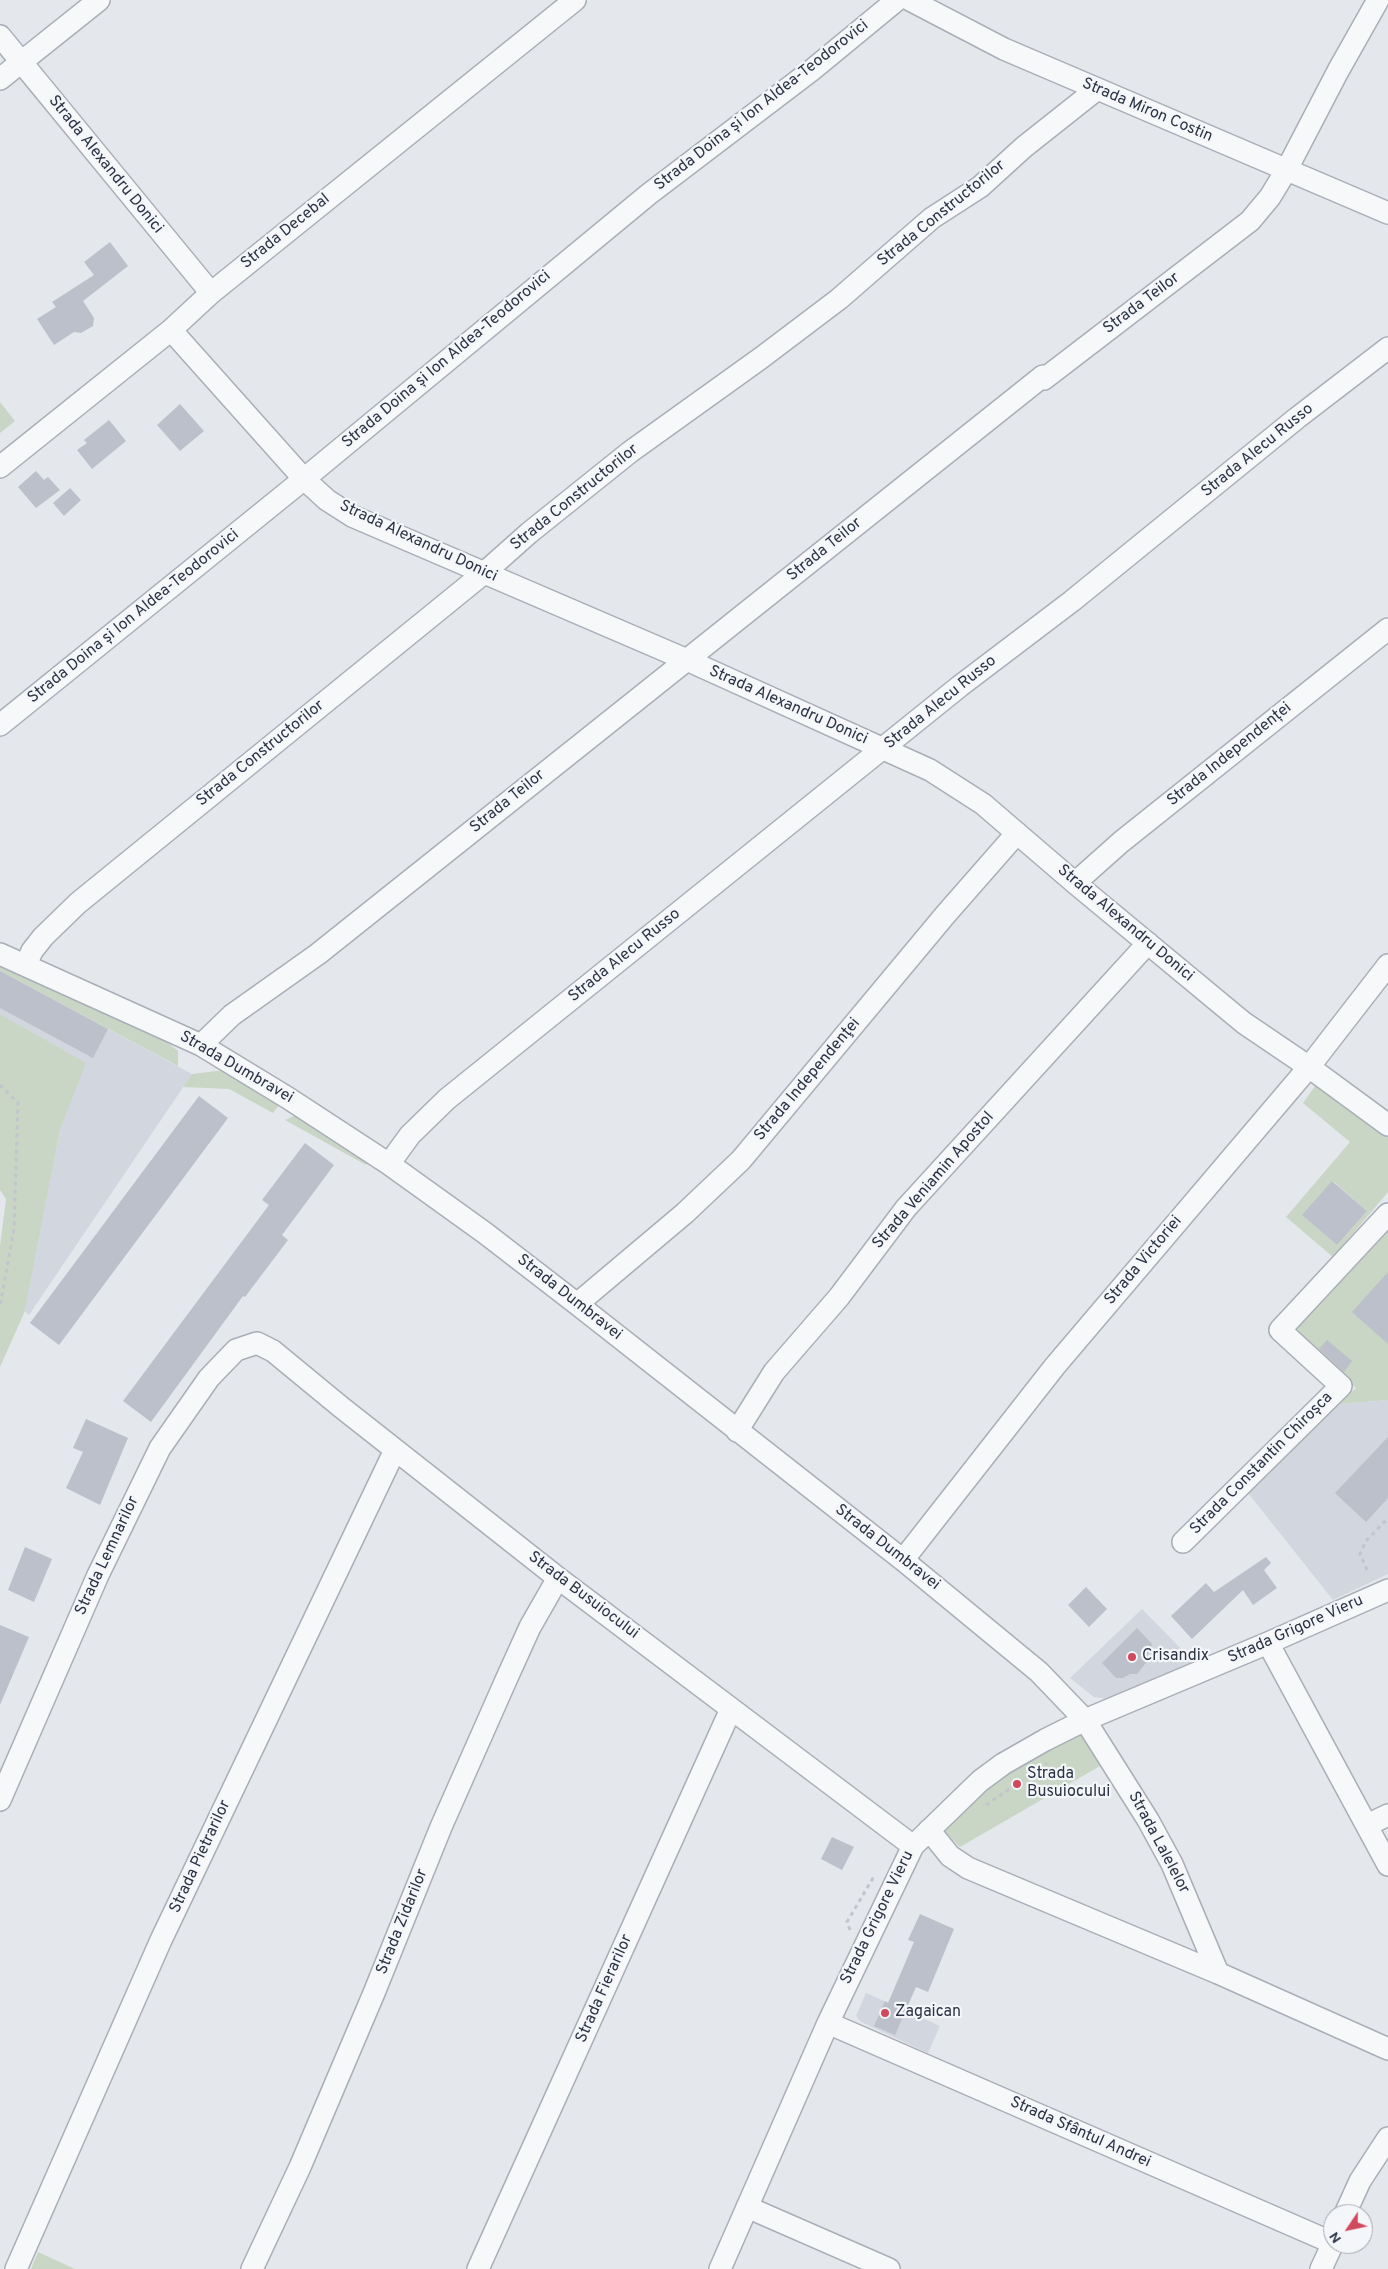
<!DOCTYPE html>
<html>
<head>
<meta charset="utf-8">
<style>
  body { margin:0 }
  #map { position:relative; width:1388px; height:2269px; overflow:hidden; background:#e4e7ec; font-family:Overpass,sans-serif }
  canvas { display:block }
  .north { position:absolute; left:1323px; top:2204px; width:50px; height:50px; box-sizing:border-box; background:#f4f6f9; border:1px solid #a4a8b1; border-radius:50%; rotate:236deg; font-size:14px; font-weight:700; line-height:20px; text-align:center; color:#2b3445 }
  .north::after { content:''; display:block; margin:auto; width:18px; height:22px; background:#d1495b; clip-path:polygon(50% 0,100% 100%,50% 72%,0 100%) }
</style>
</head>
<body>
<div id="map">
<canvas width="1388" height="2269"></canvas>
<div class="north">N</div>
</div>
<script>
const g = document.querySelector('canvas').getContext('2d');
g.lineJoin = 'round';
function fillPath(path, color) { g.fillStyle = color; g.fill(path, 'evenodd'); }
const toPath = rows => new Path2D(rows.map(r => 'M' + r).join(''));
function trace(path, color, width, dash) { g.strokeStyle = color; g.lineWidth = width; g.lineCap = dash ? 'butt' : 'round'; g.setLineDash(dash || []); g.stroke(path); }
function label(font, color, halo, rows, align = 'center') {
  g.font = font + ' Overpass,sans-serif'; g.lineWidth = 4.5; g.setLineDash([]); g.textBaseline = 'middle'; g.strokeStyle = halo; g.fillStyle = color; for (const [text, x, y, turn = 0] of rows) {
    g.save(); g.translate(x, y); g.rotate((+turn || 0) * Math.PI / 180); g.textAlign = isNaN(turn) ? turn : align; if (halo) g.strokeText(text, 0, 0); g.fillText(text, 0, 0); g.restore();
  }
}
const built = toPath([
  [0,971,192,1074,29,1315,25,1311,60,1130,85,1063,0,1014],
  [1388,1400,1388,1574,1333,1600,1248,1493,1339,1404],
  [1142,1609,1196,1664,1113,1700,1094,1697,1070,1678],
  [866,1993,940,2026,928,2053,861,2022,856,2016]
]);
const green = toPath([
  [0,402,15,421,0,433],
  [0,962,162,1038,178,1051,178,1066,0,971],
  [0,1014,86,1063,60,1130,25,1311,0,1367,0,1246,6,1199,0,1190],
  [225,1070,280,1104,273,1113,229,1089,183,1087,192,1074],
  [1318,1082,1388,1133,1388,1192,1333,1257,1286,1217,1350,1142,1303,1103],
  [1333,1181,1367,1211,1337,1245,1303,1215],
  [296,1115,369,1160,366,1165,285,1120],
  [1388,1226,1388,1400,1339,1404,1356,1388,1289,1331],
  [1085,1733,1100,1766,960,1847,942,1829,996,1776,1037,1752],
  [38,2252,75,2269,31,2269]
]);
const building = toPath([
  [110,242,128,266,83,301,94,318,93,326,81,333,74,332,54,345,37,319,56,307,52,302,94,275,84,262],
  [180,404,204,431,180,451,157,425],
  [109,420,126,441,92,469,77,450,87,443,84,440],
  [36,471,44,480,48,477,60,490,36,508,18,487],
  [70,488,81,500,64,516,53,503],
  [0,971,108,1029,93,1058,0,1008],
  [199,1096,228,1118,59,1345,30,1323],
  [305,1143,334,1165,282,1235,288,1240,245,1297,243,1296,151,1422,123,1401,269,1205,262,1200],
  [1332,1181,1367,1211,1337,1245,1302,1215],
  [1388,1272,1388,1344,1352,1312],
  [1327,1340,1352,1361,1344,1372,1319,1349],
  [86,1419,128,1438,100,1505,66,1488,83,1452,73,1448],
  [1388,1437,1388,1498,1366,1522,1335,1493],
  [25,1547,52,1559,34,1602,8,1590],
  [1266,1557,1271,1563,1264,1570,1277,1588,1253,1605,1243,1590,1192,1639,1171,1616,1206,1583,1214,1592],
  [1086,1587,1107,1609,1089,1627,1068,1605],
  [0,1625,29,1637,0,1705],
  [1137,1628,1152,1644,1151,1651,1147,1655,1148,1660,1137,1674,1130,1674,1123,1678,1116,1678,1102,1663],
  [832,1837,854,1847,842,1870,821,1859],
  [920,1914,954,1929,928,1992,916,1987,895,2035,874,2026,885,2001,888,2003,914,1942,908,1940]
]);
const path = toPath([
  [0,1085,18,1103,14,1229,0,1306],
  [1367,1570,1360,1554,1366,1541,1388,1518],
  [986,1805,1047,1763],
  [850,1930,847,1922,873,1878,876,1875]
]);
const minor = toPath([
  [910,0,1004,49,1388,213],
  [0,36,211,293],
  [0,79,99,0],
  [171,330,304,479,327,500,352,516,687,660,930,770,983,804,1075,883,1244,1023,1309,1067,1388,1125],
  [0,467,171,330,211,293,575,0],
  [0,725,304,479,649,194,812,70,897,0],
  [1075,883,1121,842,1388,629],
  [0,954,201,1045,288,1098,389,1164,485,1233,577,1304,903,1560,1039,1672,1085,1720,1148,1820,1172,1864,1218,1973],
  [26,965,32,951,43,937,78,903,484,573,529,533,630,452,761,358,839,299,932,218,980,187,1024,147,1096,90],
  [201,1045,232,1015,318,954,1043,376,1044,379,1250,221,1270,197,1287,169,1338,71,1378,0],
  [389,1164,410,1135,447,1099,960,686,1072,601,1297,418,1388,348],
  [577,1304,685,1213,741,1160,946,914,1017,833],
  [737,1431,774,1372,839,1297,906,1208,1148,943],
  [1183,1542,1341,1386,1280,1330,1388,1214],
  [903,1560,1055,1366,1309,1067,1388,965],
  [1268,1643,1388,1865],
  [0,1800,98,1575,160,1448,209,1378,236,1350,257,1343,273,1351,341,1407,558,1578,913,1846],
  [1367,1825,1388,1815],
  [929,1830,950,1856,968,1868,1218,1973,1388,2049],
  [828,2023,1333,2243],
  [747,2207,889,2269],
  [1345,2214,1360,2181,1388,2138],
  [16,2269,161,1940,395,1450],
  [252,2269,300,2167,374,1993,441,1827,506,1680,530,1627,558,1578],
  [478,2269,731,1709],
  [720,2269,828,2023,913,1846,980,1781,1003,1764,1045,1740,1085,1720,1268,1643,1388,1590],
  [1321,2269,1333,2243]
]);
const markers = [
  [1132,1657,5,"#d1495b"],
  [1017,1784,5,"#d1495b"],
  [885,2013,5,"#d1495b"]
];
const streetNames = [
  ["Strada Doina și Ion Aldea-Teodorovici",762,106,-38],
  ["Strada Miron Costin",1147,111,23],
  ["Strada Alexandru Donici",105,165,51],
  ["Strada Constructorilor",942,214,-39],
  ["Strada Decebal",286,232,-39],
  ["Strada Teilor",1142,304,-37],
  ["Strada Doina și Ion Aldea-Teodorovici",447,360,-40],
  ["Strada Alecu Russo",1258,451,-39],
  ["Strada Constructorilor",575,498,-39],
  ["Strada Alexandru Donici",418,542,25],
  ["Strada Teilor",825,550,-39],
  ["Strada Doina și Ion Aldea-Teodorovici",134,617,-39],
  ["Strada Alecu Russo",941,703,-39],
  ["Strada Alexandru Donici",788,706,24],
  ["Strada Constructorilor",261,754,-39],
  ["Strada Independenței",1230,755,-39],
  ["Strada Teilor",508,802,-39],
  ["Strada Alexandru Donici",1125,924,40],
  ["Strada Alecu Russo",625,956,-39],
  ["Strada Dumbravei",236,1068,30],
  ["Strada Independenţei",808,1080,-50],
  ["Strada Veniamin Apostol",934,1181,-49],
  ["Strada Victoriei",1144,1261,-50],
  ["Strada Dumbravei",569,1298,38],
  ["Strada Constantin Chiroșca",1262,1464,-45],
  ["Strada Dumbravei",887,1548,38],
  ["Strada Lemnarilor",108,1556,-65],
  ["Strada Busuiocului",583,1596,37],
  ["Strada Grigore Vieru",1296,1630,-24],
  ["Strada Lalelelor",1158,1843,62],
  ["Strada Pietrarilor",201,1857,-65],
  ["Strada Grigore Vieru",878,1918,-64],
  ["Strada Zidarilor",403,1922,-68],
  ["Strada Fierarilor",605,1989,-66],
  ["Strada Sfântul Andrei",1080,2133,24]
];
const poiNames = [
  ["Crisandix",1142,1657],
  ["Strada",1027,1775],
  ["Busuiocului",1027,1793],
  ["Zagaican",895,2013]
];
fillPath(built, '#d2d6de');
fillPath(green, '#c9d6c5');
fillPath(building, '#bbc0ca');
trace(minor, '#a9aeb7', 24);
trace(path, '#c2c5cb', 3, [4, 4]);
trace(minor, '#f7f8fa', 21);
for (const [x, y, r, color] of markers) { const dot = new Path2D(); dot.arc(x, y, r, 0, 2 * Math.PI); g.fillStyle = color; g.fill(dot); trace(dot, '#f4f6f9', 2); }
label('16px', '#2b3445', '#f4f6f9', streetNames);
label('16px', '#2b3445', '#f4f6f9', poiNames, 'left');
</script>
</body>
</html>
